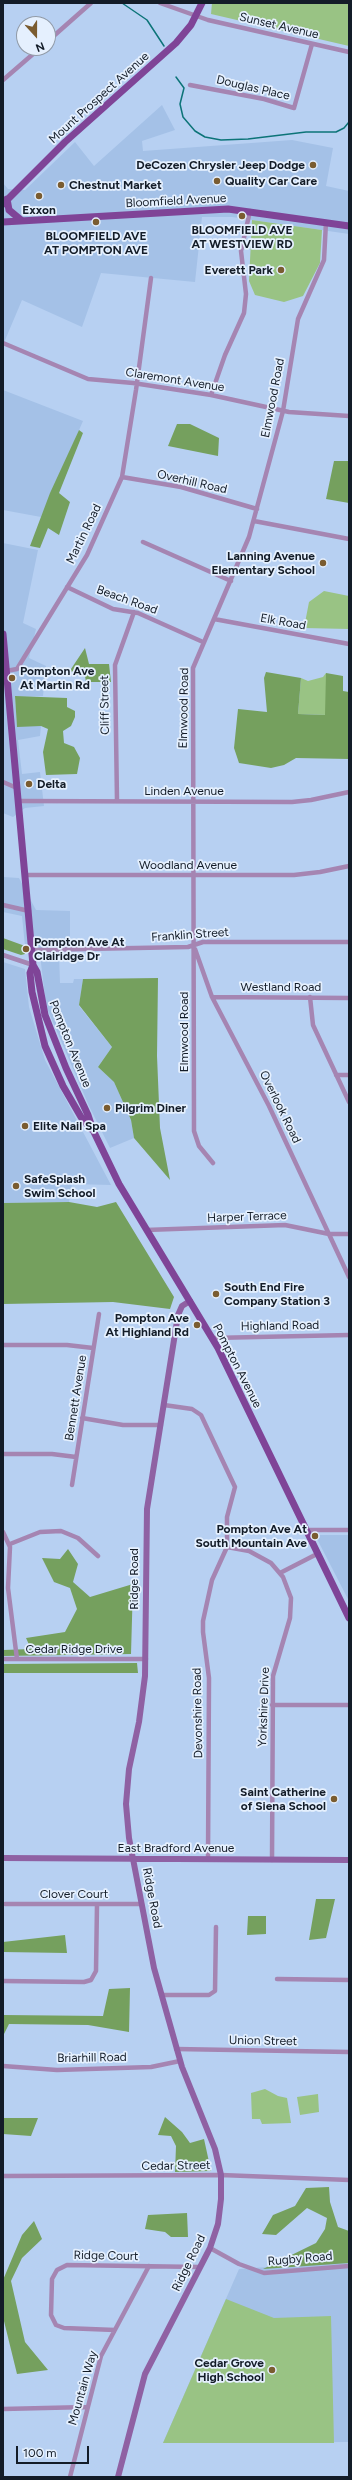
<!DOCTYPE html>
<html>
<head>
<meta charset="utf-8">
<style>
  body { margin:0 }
  #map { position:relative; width:352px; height:2480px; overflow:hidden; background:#b7d0f2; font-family:Figtree,sans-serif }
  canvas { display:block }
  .frame { position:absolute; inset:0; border:4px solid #131c28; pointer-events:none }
  .north { position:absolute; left:16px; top:16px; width:40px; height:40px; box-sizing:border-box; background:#e5f0fe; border:1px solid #919ba8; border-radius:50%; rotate:159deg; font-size:11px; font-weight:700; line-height:16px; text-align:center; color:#131c28 }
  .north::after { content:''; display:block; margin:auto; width:14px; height:18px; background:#7a5c30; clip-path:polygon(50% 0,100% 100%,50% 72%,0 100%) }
  .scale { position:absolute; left:16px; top:2446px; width:73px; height:18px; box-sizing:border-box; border:2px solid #131c28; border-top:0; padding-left:5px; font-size:12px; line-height:14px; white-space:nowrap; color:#131c28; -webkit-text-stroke:3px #e5f0fe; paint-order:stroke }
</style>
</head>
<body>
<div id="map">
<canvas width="352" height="2480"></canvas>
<div class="frame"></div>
<div class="north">N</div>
<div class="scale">100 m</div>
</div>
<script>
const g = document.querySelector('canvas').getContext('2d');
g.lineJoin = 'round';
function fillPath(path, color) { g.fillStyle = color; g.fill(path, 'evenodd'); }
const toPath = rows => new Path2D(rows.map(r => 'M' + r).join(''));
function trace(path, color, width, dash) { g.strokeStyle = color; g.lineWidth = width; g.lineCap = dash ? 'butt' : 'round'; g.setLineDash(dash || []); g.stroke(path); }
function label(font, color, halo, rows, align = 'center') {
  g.font = font + ' Figtree,sans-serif'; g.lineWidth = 3.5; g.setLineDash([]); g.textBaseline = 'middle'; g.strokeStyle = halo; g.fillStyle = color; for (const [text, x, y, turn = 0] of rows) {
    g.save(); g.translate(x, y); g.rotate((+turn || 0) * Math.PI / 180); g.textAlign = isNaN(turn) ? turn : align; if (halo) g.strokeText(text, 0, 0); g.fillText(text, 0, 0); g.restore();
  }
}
const built = toPath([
  [162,105,175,130,142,141,143,151,292,140,333,148,326,186,349,191,349,234,232,217,202,217,195,282,101,273,82,327,22,300,3,345,3,183,8,189,25,190,75,142,94,166],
  [3,390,83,421,41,517,3,510],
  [3,543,38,550,23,623,36,629,29,658,46,666,43,696,15,697,17,726,41,726,40,736,18,740,22,774,40,772,44,806,25,808,13,817,3,813],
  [3,877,19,878,36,910,70,911,70,944,59,954,60,983,73,983,74,979,83,979,79,1006,112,1047,98,1067,114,1082,131,1120,134,1138,110,1148,89,1106,46,1006,39,946,25,946,22,916,3,912],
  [3,962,25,969,29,1007,45,1060,111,1185,72,1184,69,1202,3,1203],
  [318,1535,349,1535,349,1601,316,1537],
  [337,2262,349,2263,349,2442,163,2443,239,2269]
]);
const green = toPath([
  [212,3,349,3,349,46,211,14],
  [252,220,322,230,320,263,303,296,284,302,255,295,249,281],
  [324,591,349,596,349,629,304,628,309,602],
  [326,673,326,715,298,714,301,678,308,681,323,677],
  [265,2089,278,2096,287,2098,291,2123,262,2124,260,2119,252,2119,251,2093],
  [318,2094,319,2112,300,2115,297,2097],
  [226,2299,274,2318,331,2316,334,2443,163,2443]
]);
const forest = toPath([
  [177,424,190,424,219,438,218,456,168,446],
  [79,430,83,433,59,493,70,502,59,535,48,528,40,548,30,546,50,493],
  [334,461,349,461,349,503,326,499],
  [85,648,89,664,109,664,111,682,86,682,84,670,69,672],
  [266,672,301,678,298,714,325,715,326,673,343,676,343,691,349,692,349,759,296,758,284,765,271,768,239,763,234,748,238,709,267,712,264,678],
  [15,696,67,698,67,707,75,711,75,717,71,726,63,731,64,743,74,747,80,758,77,774,46,775,43,752,48,729,41,726,17,727],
  [3,938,25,946,25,954,21,955,3,949],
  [158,978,157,1056,160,1128,170,1180,134,1138,131,1120,114,1082,98,1067,112,1047,79,1005,83,979],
  [69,1202,97,1207,116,1202,174,1297,170,1309,113,1302,3,1304,3,1203],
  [68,1549,78,1564,73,1582,90,1597,133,1584,131,1654,3,1656,3,1650,31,1649,26,1638,65,1632,77,1609,70,1588,54,1582,42,1558,60,1559],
  [137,1663,138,1673,3,1673,3,1664],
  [316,1899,335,1899,326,1938,309,1940],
  [248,1916,266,1916,266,1934,247,1935],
  [65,1935,67,1953,3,1952,3,1942],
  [130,1988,129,2032,88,2025,9,2024,3,2036,3,2015,103,2016,109,1989],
  [165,2117,182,2132,190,2143,204,2139,211,2171,175,2172,176,2146,171,2136,158,2135],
  [3,2118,38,2118,31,2136,3,2134],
  [329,2187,330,2202,338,2227,349,2231,349,2263,263,2269,316,2243,325,2229,327,2218,307,2208,276,2235,262,2234,273,2215,295,2206,306,2188],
  [187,2213,188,2237,171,2237,165,2232,145,2229,148,2215],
  [34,2221,42,2239,22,2258,11,2281,25,2342,48,2370,17,2374,3,2317,3,2280,22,2235]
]);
const stream = toPath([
  [122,3,147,20,164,46],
  [176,77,184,88,180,104,183,117,195,131,205,137,221,140,248,139,306,132,336,132,344,128,349,122]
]);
const street = toPath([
  [160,3,208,20,349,52],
  [48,41,91,3],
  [3,80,40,48],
  [190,85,264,99,294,108,312,44],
  [3,343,88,379,133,383,211,395,289,412,349,416],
  [211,395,225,355,244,313,246,294,241,251,250,211],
  [122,477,181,487,257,509],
  [254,521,349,539],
  [143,542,231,581],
  [67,587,113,609,138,613,203,642],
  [214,619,349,644],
  [6,671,17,669,87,555,122,477,136,390,151,278],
  [3,782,17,788],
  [18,801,292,802,311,800,349,792],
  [117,801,115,665,134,612],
  [26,875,294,875,320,872,349,866],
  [3,905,29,911],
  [195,949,212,997,269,1106,349,1277],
  [32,950,188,947,203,942,349,942],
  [3,955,33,965],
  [212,997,349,998],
  [310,997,313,1025,349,1102],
  [336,1075,349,1075],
  [213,1163,199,1146,194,1131,193,668,249,537,283,411,298,319,324,260,326,222],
  [146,1230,285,1225,329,1234,349,1234],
  [212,1338,349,1335],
  [3,1345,67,1345,93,1348],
  [164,1405,192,1409,201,1415,235,1487,227,1517,227,1547,212,1580,203,1621,203,1632,209,1678,208,1859],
  [82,1418,123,1425,161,1425],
  [3,1454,52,1454,76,1457],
  [72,1485,99,1314],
  [305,1530,349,1530],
  [3,1532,10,1547,8,1588,17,1659],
  [10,1544,40,1532,61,1531,78,1538,98,1556],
  [227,1547,249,1551,271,1563,283,1577,291,1598,290,1618,273,1676,272,1860],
  [280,1573,317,1554],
  [3,1659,146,1659],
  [272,1705,349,1705],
  [5,1904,142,1904],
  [277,1979,349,1980],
  [3,1981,84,1982,91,1980,96,1971,97,1904],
  [161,1995,209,1995,215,1991,216,1927],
  [176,2049,349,2052],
  [3,2066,57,2070,151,2067,180,2061],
  [3,2176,221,2175,349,2180],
  [210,2248,239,2264,264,2273,349,2266],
  [115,2330,64,2328,56,2325,51,2315,52,2279,57,2270,67,2265,200,2267],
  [3,2409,87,2407],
  [70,2477,101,2356,149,2266]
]);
const secondary = toPath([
  [3,1858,349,1860],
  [118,2477,145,2374,210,2248,218,2224,221,2199,221,2175,215,2149,182,2067,154,1968,129,1838,126,1804,129,1769,139,1722,145,1676,147,1509,178,1315,182,1306,190,1301]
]);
const primary = toPath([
  [7,199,9,210,21,220],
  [3,204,65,142,176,43,191,25,202,3],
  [3,222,228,209,349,226],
  [3,634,33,965,37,972,45,1015,66,1068,88,1115,93,1130,119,1184,218,1348,349,1618],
  [33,965,30,973,32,992,45,1046,63,1086,81,1117,91,1129]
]);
const markers = [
  [313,165,4,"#7a5c30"],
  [217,181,4,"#7a5c30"],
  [61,185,4,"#7a5c30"],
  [39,196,4,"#7a5c30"],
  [242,216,4,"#7a5c30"],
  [96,222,4,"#7a5c30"],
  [281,270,4,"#7a5c30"],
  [323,563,4,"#7a5c30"],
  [12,678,4,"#7a5c30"],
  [29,784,4,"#7a5c30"],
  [26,949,4,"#7a5c30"],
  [107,1108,4,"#7a5c30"],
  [25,1126,4,"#7a5c30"],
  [16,1186,4,"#7a5c30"],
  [216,1294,4,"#7a5c30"],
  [197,1325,4,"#7a5c30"],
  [315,1536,4,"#7a5c30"],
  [334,1799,4,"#7a5c30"],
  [272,2370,4,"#7a5c30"]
];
const streetNames = [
  ["Sunset Avenue",279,26,13],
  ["Douglas Place",253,88,13],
  ["Mount Prospect Avenue",99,98,-42],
  ["Bloomfield Avenue",176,201,-3],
  ["Claremont Avenue",175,380,9],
  ["Elmwood Road",273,398,-79],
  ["Overhill Road",192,482,13],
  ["Martin Road",84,534,-64],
  ["Beach Road",127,600,20],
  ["Elk Road",283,622,10],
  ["Cliff Street",105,705,-91],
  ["Elmwood Road",184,708,-89],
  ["Linden Avenue",184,791],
  ["Woodland Avenue",188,865],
  ["Franklin Street",190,935,-4],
  ["Westland Road",281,987],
  ["Elmwood Road",184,1032,-90],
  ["Pompton Avenue",70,1044,68],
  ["Overlook Road",280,1107,64],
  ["Harper Terrace",247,1217,-2],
  ["Highland Road",280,1326,-1],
  ["Pompton Avenue",237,1366,63],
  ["Bennett Avenue",76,1398,-81],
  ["Ridge Road",134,1579,-90],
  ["Cedar Ridge Drive",74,1649],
  ["Yorkshire Drive",264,1707,-88],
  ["Devonshire Road",198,1713,-91],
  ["East Bradford Avenue",176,1848],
  ["Clover Court",74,1894],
  ["Ridge Road",152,1898,79],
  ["Union Street",263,2041,1],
  ["Briarhill Road",92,2058,-1],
  ["Cedar Street",176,2166,-1],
  ["Ridge Court",106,2256,1],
  ["Rugby Road",300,2259,-5],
  ["Ridge Road",189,2263,-64],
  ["Mountain Way",83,2388,-74]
];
const poiNames = [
  ["DeCozen Chrysler Jeep Dodge",305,165,"right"],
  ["Quality Car Care",225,181],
  ["Chestnut Market",69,185],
  ["Exxon",39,210,"center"],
  ["BLOOMFIELD AVE",242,230,"center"],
  ["AT WESTVIEW RD",242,244,"center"],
  ["BLOOMFIELD AVE",96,236,"center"],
  ["AT POMPTON AVE",96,250,"center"],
  ["Everett Park",273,270,"right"],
  ["Lanning Avenue",315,556,"right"],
  ["Elementary School",315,570,"right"],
  ["Pompton Ave",20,671],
  ["At Martin Rd",20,685],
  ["Delta",37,784],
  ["Pompton Ave At",34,942],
  ["Clairidge Dr",34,956],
  ["Pilgrim Diner",115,1108],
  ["Elite Nail Spa",33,1126],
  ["SafeSplash",24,1179],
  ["Swim School",24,1193],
  ["South End Fire",224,1287],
  ["Company Station 3",224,1301],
  ["Pompton Ave",189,1318,"right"],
  ["At Highland Rd",189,1332,"right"],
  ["Pompton Ave At",307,1529,"right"],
  ["South Mountain Ave",307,1543,"right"],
  ["Saint Catherine",326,1792,"right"],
  ["of Siena School",326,1806,"right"],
  ["Cedar Grove",264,2363,"right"],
  ["High School",264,2377,"right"]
];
fillPath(built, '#a4c1e7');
fillPath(green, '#99c384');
fillPath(forest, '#75a05e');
trace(stream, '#0c7478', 1.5);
trace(street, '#a585b2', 4.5);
trace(secondary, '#8f61a3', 6);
trace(primary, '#7f4497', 7);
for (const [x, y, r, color] of markers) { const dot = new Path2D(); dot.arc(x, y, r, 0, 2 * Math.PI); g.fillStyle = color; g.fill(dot); trace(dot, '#e5f0fe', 1.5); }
label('12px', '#131c28', '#e5f0fe', streetNames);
label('bold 12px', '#131c28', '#e5f0fe', poiNames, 'left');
</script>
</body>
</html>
